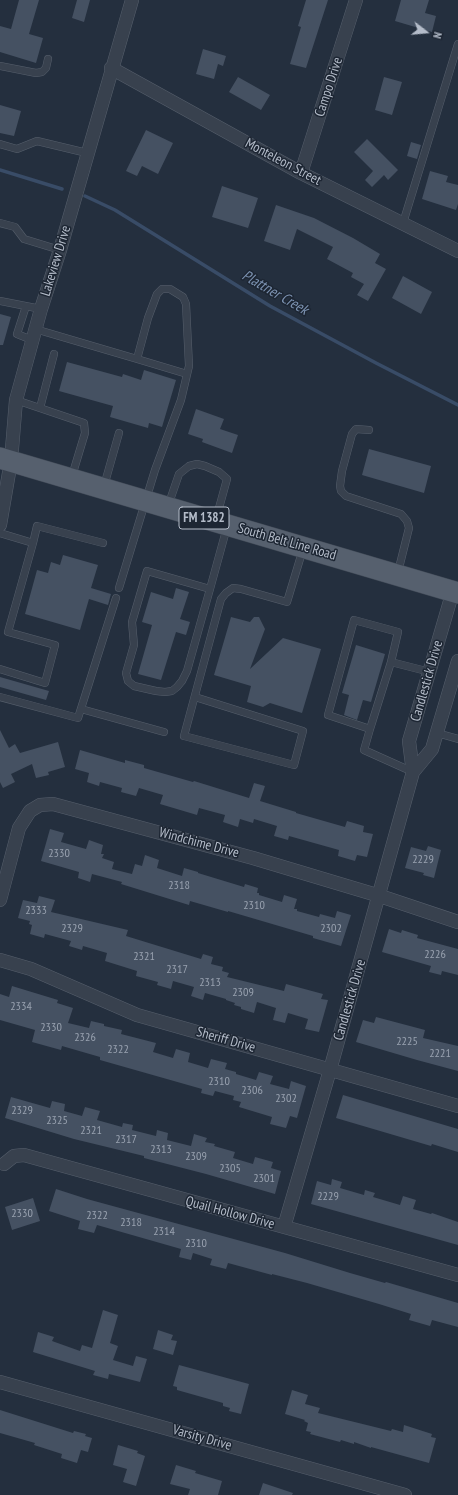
<!DOCTYPE html>
<html>
<head>
<meta charset="utf-8">
<style>
  body { margin:0 }
  #map { position:relative; width:458px; height:1495px; overflow:hidden; background:#242f3e; font-family:"PT Sans Narrow",sans-serif }
  canvas { display:block }
  .north { position:absolute; left:406px; top:12px; width:40px; height:40px; -webkit-text-stroke:3px #1d2633; paint-order:stroke; rotate:106deg; font-size:11px; font-weight:700; line-height:16px; text-align:center; color:#b4bcc9 }
  .north::after { content:''; display:block; margin:auto; width:14px; height:18px; background:#b4bcc9; clip-path:polygon(50% 0,100% 100%,50% 72%,0 100%) }
</style>
</head>
<body>
<div id="map">
<canvas width="458" height="1495"></canvas>
<div class="north">N</div>
</div>
<script>
const g = document.querySelector('canvas').getContext('2d');
g.lineJoin = 'round';
const toPath = rows => new Path2D(rows.map(r => 'M' + r).join(''));
function trace(path, color, width, dash) { g.strokeStyle = color; g.lineWidth = width; g.lineCap = dash ? 'butt' : 'round'; g.setLineDash(dash || []); g.stroke(path); }
function fillPath(path, color) { g.fillStyle = color; g.fill(path, 'evenodd'); }
function label(font, color, halo, rows, align = 'center') {
  g.font = font + ' "PT Sans Narrow",sans-serif'; g.lineWidth = 3; g.setLineDash([]); g.textBaseline = 'middle'; g.strokeStyle = halo; g.fillStyle = color; for (const [text, x, y, turn = 0] of rows) {
    g.save(); g.translate(x, y); g.rotate((+turn || 0) * Math.PI / 180); g.textAlign = isNaN(turn) ? turn : align; if (halo) g.strokeText(text, 0, 0); g.fillText(text, 0, 0); g.restore();
  }
}
const stream = toPath([
  [0,170,62,189],
  [85,196,115,210,270,306,376,363,458,405]
]);
const building = toPath([
  [19,0,39,0,29,34,43,38,36,63,0,52,0,26,11,29],
  [77,0,90,0,84,22,72,18],
  [306,0,328,0,306,68,290,64,301,27,298,26],
  [401,0,429,0,425,13,436,16,432,32,395,21],
  [203,49,226,56,223,66,218,64,214,79,196,74],
  [238,77,270,95,261,110,229,92],
  [384,77,402,82,392,115,375,110],
  [0,105,21,111,14,136,0,133],
  [146,130,173,143,158,174,142,166,137,176,126,171],
  [367,139,398,170,388,180,384,175,372,187,365,180,373,171,354,152],
  [411,142,421,145,417,159,407,156],
  [430,171,448,176,446,182,458,185,458,204,456,210,422,199],
  [222,186,258,198,248,228,212,217],
  [276,205,314,218,353,238,380,254,375,263,386,269,368,301,357,295,364,284,351,277,353,273,327,259,333,247,297,229,290,250,264,241],
  [403,276,432,292,421,314,392,298],
  [0,314,11,317,3,345,0,345],
  [67,362,122,377,123,374,141,380,144,370,176,380,162,427,149,423,148,428,110,417,113,406,59,391],
  [196,409,224,419,220,429,238,435,232,453,202,442,203,439,188,434],
  [369,449,431,466,424,493,362,475],
  [63,555,98,565,91,588,111,594,108,605,89,599,80,630,25,614,37,570,48,573,51,562,60,565],
  [176,588,189,592,180,619,190,622,186,635,176,632,161,680,138,674,152,625,142,622,151,592,173,599],
  [231,617,250,622,254,617,259,617,265,629,250,669,283,638,321,649,302,713,270,703,263,707,247,702,251,686,214,675],
  [356,645,385,654,371,702,363,700,357,720,344,715,349,695,342,693],
  [0,677,49,691,46,700,0,687],
  [0,730,9,748,15,744,20,753,58,742,65,767,48,772,49,775,36,778,32,764,11,774,15,782,3,788,0,782],
  [80,750,125,763,125,760,144,765,144,768,193,782,194,781,249,798,254,783,265,786,260,801,296,812,296,813,345,827,347,821,364,826,363,832,373,834,367,857,357,855,355,861,338,856,339,850,289,836,288,840,274,836,277,826,254,819,253,823,240,819,238,827,223,822,225,815,199,808,197,815,160,804,163,795,139,788,136,796,121,792,122,788,100,782,99,786,87,782,89,773,75,769],
  [50,829,64,833,61,842,86,849,89,840,103,845,101,854,104,854,102,858,114,862,112,869,132,874,135,864,142,866,145,855,159,860,157,868,182,876,184,868,198,872,198,873,244,887,245,884,258,888,257,893,259,893,259,895,282,902,284,895,297,899,294,909,297,909,297,911,319,917,320,914,335,918,337,911,351,915,341,946,313,938,313,936,228,911,228,912,190,901,189,905,121,884,122,882,92,874,90,882,78,878,79,872,41,861],
  [428,846,441,850,434,878,423,875,424,873,405,868,411,847,426,851],
  [39,896,55,900,51,912,128,930,126,936,201,959,203,954,213,957,211,964,223,967,222,971,229,973,227,977,284,991,286,984,323,994,321,999,328,1000,319,1032,305,1029,308,1019,288,1013,285,1023,273,1020,276,1008,257,1002,254,1013,241,1009,241,1007,234,1005,235,1003,226,1000,226,999,205,993,203,1000,191,996,194,987,173,981,171,989,157,985,158,982,136,976,137,971,105,961,107,953,83,946,82,950,69,946,71,941,45,934,44,938,30,934,32,925,29,924,30,921,18,918,23,900,37,903],
  [389,929,401,933,402,930,418,935,417,938,458,949,458,975,442,971,441,975,429,972,431,966,382,952],
  [12,986,58,1000,57,1003,73,1008,68,1023,89,1028,91,1021,104,1024,104,1026,122,1030,121,1034,156,1043,153,1052,173,1058,176,1049,190,1053,188,1062,208,1068,211,1059,227,1063,225,1069,236,1072,236,1074,256,1080,259,1072,273,1076,270,1084,289,1089,291,1081,306,1086,297,1118,290,1116,286,1128,270,1124,272,1117,239,1107,241,1102,233,1100,234,1096,215,1091,213,1096,201,1093,202,1089,100,1060,100,1057,62,1046,61,1050,32,1042,35,1030,0,1020,0,994,9,997],
  [376,1017,425,1030,423,1038,458,1046,458,1071,417,1060,356,1042,363,1020,374,1023],
  [343,1095,458,1129,458,1152,432,1144,431,1146,336,1118],
  [11,1097,50,1108,52,1101,65,1104,64,1111,82,1116,85,1107,100,1111,97,1120,122,1127,123,1123,133,1125,132,1130,156,1136,157,1130,168,1133,167,1140,191,1146,194,1134,207,1138,205,1142,215,1144,214,1146,235,1152,233,1158,253,1164,255,1157,273,1162,271,1168,281,1171,275,1194,206,1174,144,1158,144,1156,74,1139,5,1118],
  [332,1179,342,1182,340,1188,364,1195,365,1190,375,1193,373,1197,400,1205,403,1196,416,1200,413,1209,431,1214,432,1213,458,1222,458,1245,311,1204,317,1181,331,1185],
  [56,1189,87,1199,285,1253,350,1273,385,1283,386,1282,458,1303,458,1327,432,1320,430,1326,409,1320,411,1314,379,1304,307,1283,272,1274,272,1275,228,1263,226,1269,210,1265,212,1259,193,1253,191,1260,179,1257,181,1249,97,1225,94,1233,78,1229,80,1221,49,1211],
  [33,1198,40,1221,12,1230,5,1207],
  [103,1310,118,1315,110,1343,118,1346,113,1360,133,1366,136,1356,147,1359,140,1382,109,1374,108,1379,93,1375,95,1371,33,1352,38,1332,54,1337,52,1341,80,1351,82,1345,92,1348],
  [158,1330,173,1335,171,1340,177,1341,173,1355,153,1349],
  [179,1365,249,1384,241,1414,229,1411,230,1408,223,1406,223,1403,177,1390,177,1387,173,1386],
  [292,1390,308,1395,305,1404,320,1408,318,1413,391,1431,392,1429,403,1432,404,1425,432,1434,431,1437,436,1438,429,1463,371,1447,371,1448,354,1442,354,1444,341,1440,340,1442,310,1434,311,1432,306,1431,308,1423,304,1421,305,1420,285,1414],
  [0,1410,73,1433,74,1431,86,1434,85,1436,92,1438,88,1452,81,1450,77,1463,61,1458,62,1454,34,1445,35,1443,0,1433],
  [118,1445,138,1451,137,1453,145,1456,136,1486,123,1482,127,1469,113,1465],
  [176,1465,196,1471,195,1473,222,1481,218,1495,188,1495,190,1489,170,1484],
  [263,1483,293,1493,292,1495,259,1495]
]);
const lane = toPath([
  [0,66,36,73,42,72,46,68,48,59],
  [0,144,17,149,37,141,87,153],
  [0,223,15,227,24,239,60,250],
  [403,223,458,44],
  [0,301,41,309],
  [26,306,17,334,32,340],
  [35,329,137,359,148,318,157,294,162,289,170,289,183,297,186,304,189,366,181,400,155,470,119,588],
  [137,359,187,374],
  [16,400,84,423,85,433,72,476],
  [40,408,54,354],
  [369,430,356,429,352,434,342,471,340,486,341,491,346,496,401,514,407,521,409,528,398,572],
  [104,486,119,433],
  [168,506,179,474,189,466,197,464,205,466,219,472,227,479,216,519],
  [0,533,33,543,37,526,103,543],
  [210,589,147,571,132,622,134,645,126,673,128,681,134,686,156,691,165,692,172,691,177,687,182,681,187,671,210,589,227,527],
  [0,669,45,683,55,645,8,632,33,543],
  [0,697,78,718,116,598],
  [195,697,303,731,294,765,184,736,221,599,226,593,233,588,241,589,287,602,303,549],
  [81,709,164,732],
  [370,729,391,662],
  [437,733,458,739],
  [413,772,364,750,370,729,328,715,354,620,398,632,391,662,430,672]
]);
const street = toPath([
  [111,68,301,173,458,251],
  [301,173,356,0],
  [0,525,11,461,16,400,41,309,60,250,132,0],
  [413,772,409,741,453,591],
  [0,900,19,828,30,811,40,805,53,804,253,858,380,896,458,922],
  [0,960,31,969,137,1015,458,1106],
  [4,1164,14,1156,24,1155,458,1275],
  [284,1227,330,1070,413,772,432,749,458,661],
  [0,1382,405,1495]
]);
const primary = toPath([
  [0,458,458,593]
]);
const numberNames = [
  ["2330",59,854],
  ["2229",423,860],
  ["2318",179,886],
  ["2310",254,906],
  ["2333",36,911],
  ["2329",72,929],
  ["2302",331,929],
  ["2226",435,955],
  ["2321",144,957],
  ["2317",177,970],
  ["2313",210,983],
  ["2309",243,993],
  ["2334",21,1007],
  ["2330",51,1028],
  ["2326",85,1038],
  ["2225",407,1042],
  ["2322",118,1050],
  ["2221",440,1054],
  ["2310",219,1082],
  ["2306",252,1091],
  ["2302",286,1099],
  ["2329",22,1111],
  ["2325",57,1121],
  ["2321",91,1131],
  ["2317",126,1140],
  ["2313",161,1150],
  ["2309",196,1157],
  ["2305",230,1169],
  ["2301",264,1179],
  ["2229",328,1197],
  ["2330",22,1214],
  ["2322",97,1216],
  ["2318",131,1223],
  ["2314",164,1232],
  ["2310",196,1244]
];
const shields = [
  [204,518,50]
];
const shieldNames = [
  ["FM 1382",204,518]
];
const streetNames = [
  ["Campo Drive",329,87,-72],
  ["Monteleon Street",283,162,28],
  ["Lakeview Drive",56,261,-73],
  ["South Belt Line Road",287,542,16],
  ["Candlestick Drive",427,681,-74],
  ["Windchime Drive",199,843,15],
  ["Candlestick Drive",350,1000,-74],
  ["Sheriff Drive",226,1040,16],
  ["Quail Hollow Drive",230,1213,15],
  ["Varsity Drive",202,1438,16]
];
const waterNames = [
  ["Plattner Creek",275,293,30]
];
trace(stream, '#394c67', 3.5);
fillPath(building, '#455162');
trace(lane, '#565f6c', 8);
trace(street, '#565f6c', 14);
trace(primary, '#414a57', 22);
trace(lane, '#38414e', 7);
trace(street, '#38414e', 13);
trace(primary, '#56606e', 21);
label('12px', '#98a1af', null, numberNames);
for (const [x, y, w] of shields) { const box = new Path2D(); box.roundRect(x - w / 2, y - 11, w, 22, 3); g.fillStyle = '#1d2633'; g.fill(box); trace(box, '#b4bcc9', 1); }
label('bold 13px', '#b4bcc9', null, shieldNames);
label('14px', '#b4bcc9', '#1d2633', streetNames);
label('italic 15px', '#7c92b1', '#1d2633', waterNames);
</script>
</body>
</html>
